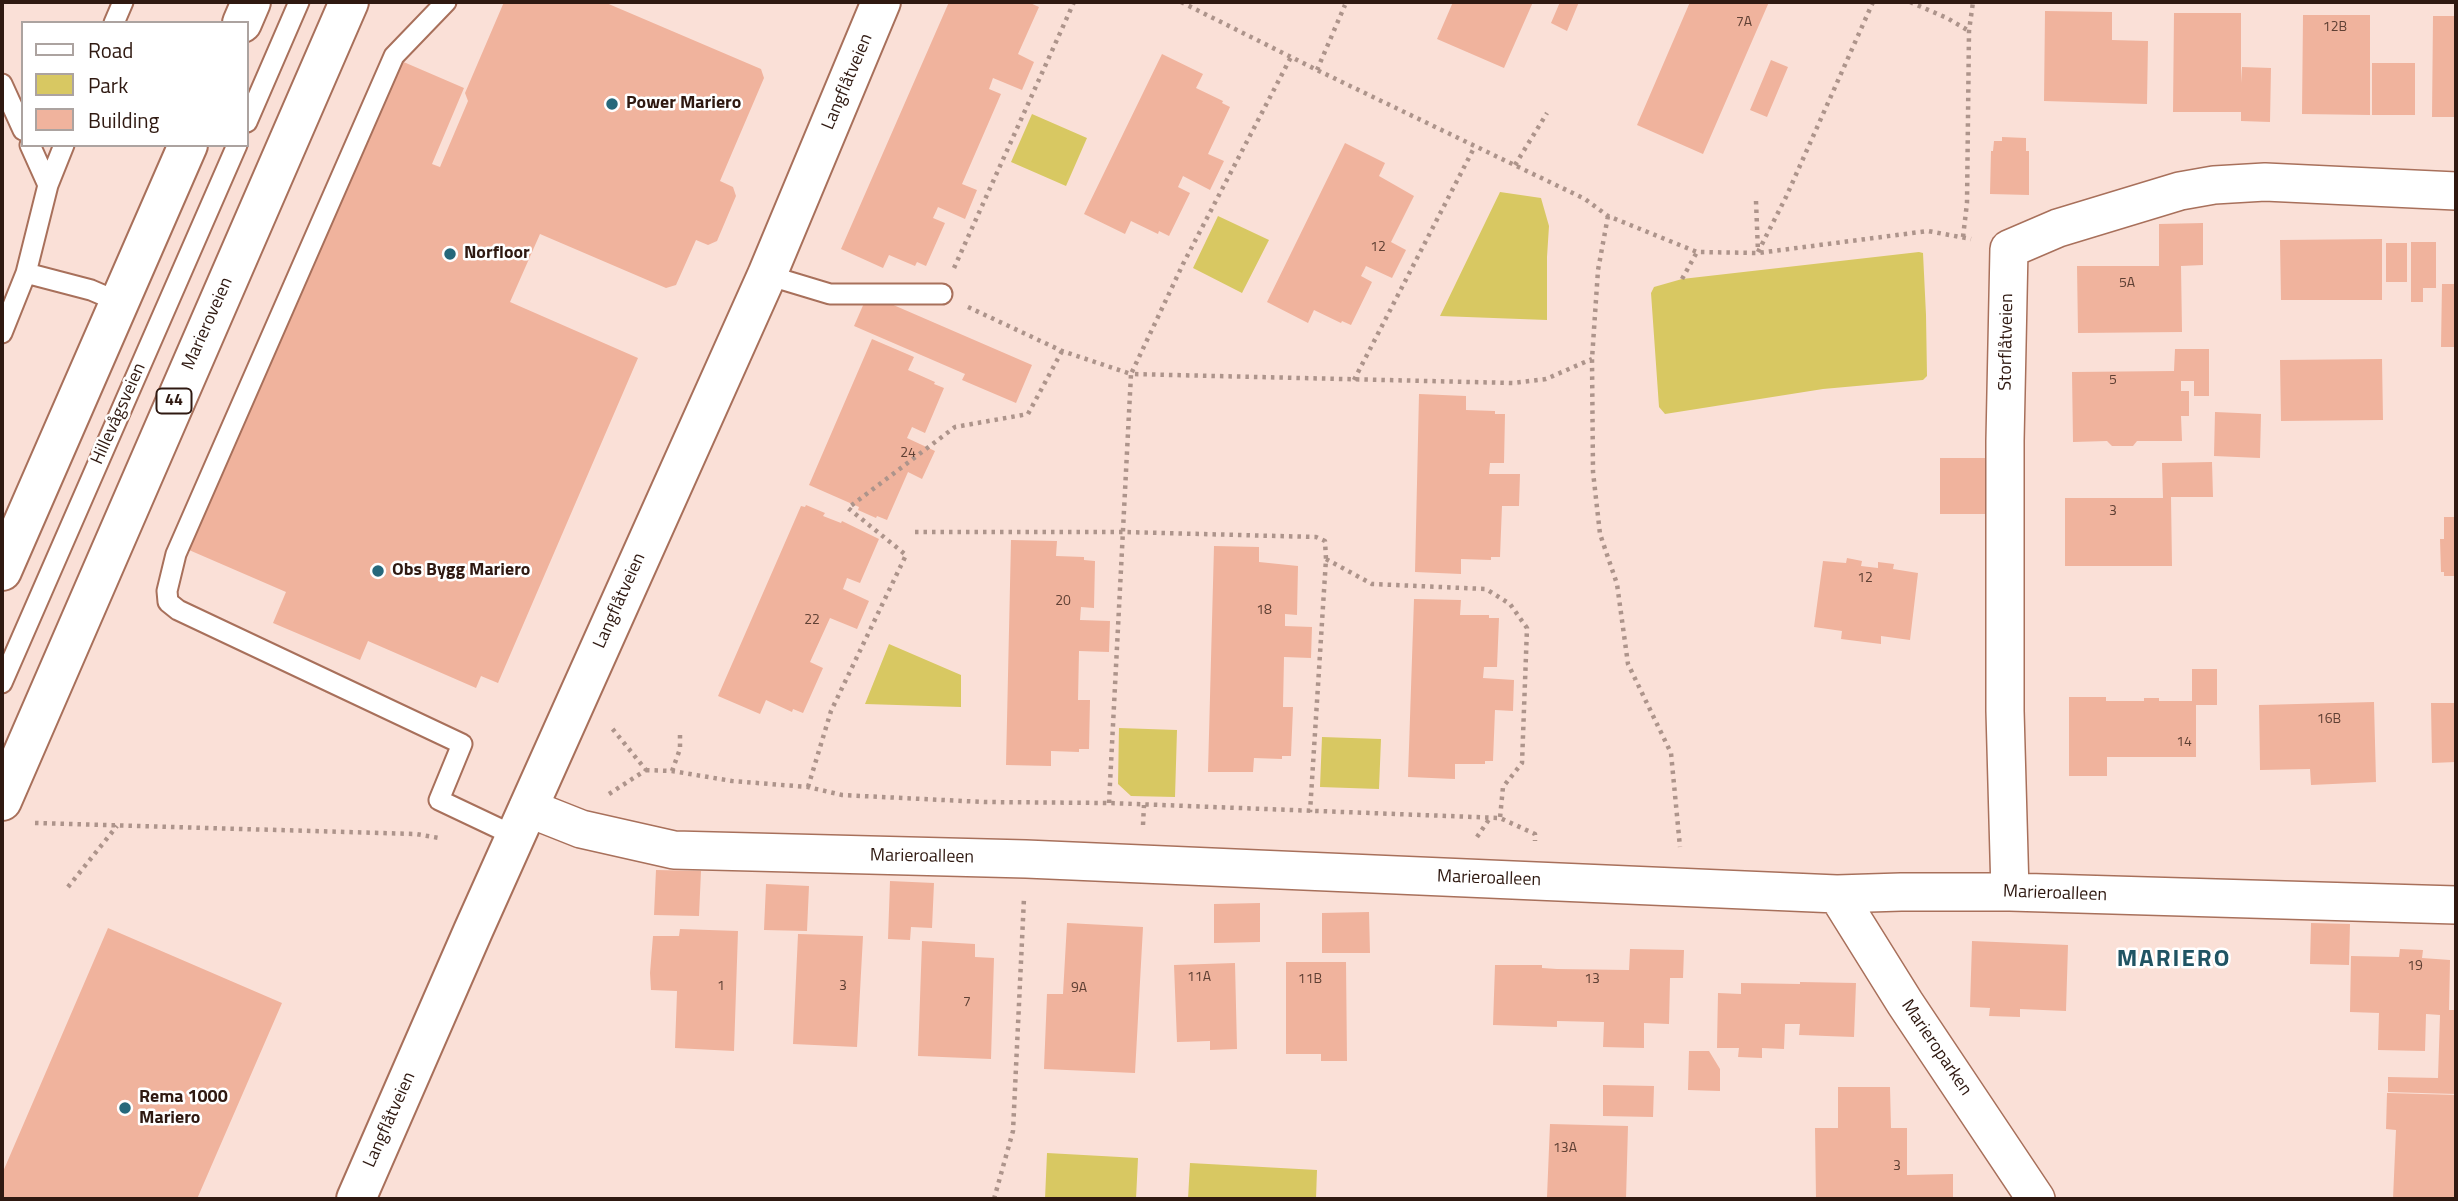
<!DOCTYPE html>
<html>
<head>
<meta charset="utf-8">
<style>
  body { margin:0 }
  #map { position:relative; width:2458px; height:1201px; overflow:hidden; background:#fae0d7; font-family:"Titillium Web",sans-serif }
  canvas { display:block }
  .frame { position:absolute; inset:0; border:4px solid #2f1911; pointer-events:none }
  .legend { position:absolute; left:21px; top:21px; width:228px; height:126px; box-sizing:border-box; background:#fff; border:2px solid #aca3a0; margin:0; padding:9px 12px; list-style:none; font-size:21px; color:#2f1911 }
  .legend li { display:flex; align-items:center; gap:14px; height:35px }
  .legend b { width:35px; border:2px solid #aca3a0 }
</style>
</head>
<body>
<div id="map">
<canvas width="2458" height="1201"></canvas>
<div class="frame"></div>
<ul class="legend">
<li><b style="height:9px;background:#fff"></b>Road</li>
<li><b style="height:19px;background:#d8c862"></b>Park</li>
<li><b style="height:19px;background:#f0b39d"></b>Building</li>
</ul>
</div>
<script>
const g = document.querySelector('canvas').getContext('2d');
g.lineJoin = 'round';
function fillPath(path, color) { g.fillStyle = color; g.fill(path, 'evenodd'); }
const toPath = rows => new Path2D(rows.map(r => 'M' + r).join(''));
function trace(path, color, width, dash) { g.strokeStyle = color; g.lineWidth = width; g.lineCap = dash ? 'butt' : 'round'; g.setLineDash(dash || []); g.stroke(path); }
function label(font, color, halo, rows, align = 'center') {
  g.font = font + ' "Titillium Web",sans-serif'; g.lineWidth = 5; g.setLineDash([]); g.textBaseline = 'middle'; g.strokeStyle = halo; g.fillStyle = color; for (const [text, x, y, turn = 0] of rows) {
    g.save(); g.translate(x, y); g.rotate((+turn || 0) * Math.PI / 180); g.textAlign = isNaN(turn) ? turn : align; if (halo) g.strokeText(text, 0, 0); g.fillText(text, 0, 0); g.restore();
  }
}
const green = toPath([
  [1032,114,1087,138,1066,186,1011,162],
  [1500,192,1541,198,1549,226,1547,257,1547,320,1440,316],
  [1218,216,1269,240,1242,293,1193,268],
  [1919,252,1923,253,1926,315,1927,376,1923,380,1823,389,1665,414,1659,407,1651,293,1654,287,1682,279],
  [889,644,961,675,961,707,865,704],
  [1119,728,1177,730,1175,797,1131,796,1118,784],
  [1322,737,1381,739,1379,789,1320,787],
  [1047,1153,1138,1158,1136,1199,1045,1199],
  [1190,1163,1317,1170,1316,1199,1188,1199]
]);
const building = toPath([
  [504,2,604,2,761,69,764,78,720,181,733,187,736,196,717,241,708,245,696,240,676,285,666,288,540,234,510,302,638,358,498,683,481,676,476,688,368,641,360,660,273,623,286,592,189,550,399,60,464,88,432,164,440,167,468,101,465,93],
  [949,2,1028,2,1039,7,1018,54,1034,62,1022,90,993,78,989,89,1001,94,962,184,977,190,965,219,938,207,933,218,945,223,926,266,917,262,915,266,889,255,883,268,841,249],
  [1453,2,1533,2,1504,68,1437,39],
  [1560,2,1579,2,1567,31,1551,23],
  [1690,2,1769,2,1703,154,1637,125],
  [2045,11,2112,12,2112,40,2148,41,2147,104,2044,101],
  [2174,13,2241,13,2241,83,2242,67,2271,68,2270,122,2241,121,2241,112,2173,112],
  [2303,15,2370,15,2370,115,2302,114],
  [2433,16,2456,16,2456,117,2432,117],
  [1162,54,1203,74,1196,88,1223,101,1222,103,1230,107,1208,154,1224,161,1210,190,1183,176,1178,187,1190,193,1169,236,1159,231,1158,234,1131,221,1125,234,1084,214],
  [1771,60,1788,67,1767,117,1750,110],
  [2372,63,2415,63,2415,115,2372,115],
  [2002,137,2026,138,2026,151,2029,151,2029,195,1990,194,1991,151,1993,151,1994,141,2002,141],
  [1345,143,1385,163,1379,176,1414,196,1391,242,1406,250,1392,278,1366,266,1361,276,1372,282,1351,325,1342,321,1341,323,1314,310,1308,323,1267,302],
  [2203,223,2203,265,2181,266,2182,332,2078,333,2077,266,2159,266,2159,224],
  [2382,239,2382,300,2281,300,2280,240],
  [2411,242,2436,242,2436,288,2423,288,2423,302,2411,302],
  [2386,243,2407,243,2407,282,2386,282],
  [2442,284,2456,284,2456,347,2441,347],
  [868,294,1032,365,1016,403,962,380,965,374,854,326],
  [872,339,914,357,908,370,935,382,934,384,944,388,925,433,912,427,907,438,935,451,922,479,908,472,887,520,877,516,876,518,858,510,859,507,809,485],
  [2175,349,2209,349,2209,396,2194,396,2194,381,2181,381,2181,391,2189,391,2189,416,2181,416,2182,441,2137,441,2133,446,2112,446,2107,441,2073,442,2072,372,2174,371],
  [2382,359,2383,420,2281,421,2280,360],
  [1419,394,1466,396,1466,410,1495,411,1495,414,1505,414,1504,463,1490,463,1489,474,1520,474,1519,506,1502,506,1500,557,1491,557,1491,560,1461,559,1461,574,1415,572],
  [2215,412,2261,414,2260,458,2214,456],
  [1940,458,1987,458,1987,514,1940,514],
  [2212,462,2213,497,2171,497,2172,566,2065,566,2065,498,2163,498,2162,463],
  [806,505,825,513,823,516,841,523,842,521,879,539,860,583,847,578,843,589,869,601,857,629,830,618,810,662,823,668,803,713,793,709,792,712,766,700,760,714,718,696,801,506,805,507],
  [2444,517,2456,517,2456,576,2444,576,2444,572,2441,572,2440,539,2444,539],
  [1011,540,1057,541,1056,556,1084,557,1084,560,1095,561,1094,608,1081,607,1080,620,1110,621,1109,652,1079,651,1078,700,1090,700,1089,749,1079,749,1079,752,1051,751,1051,766,1006,765],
  [1214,546,1259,547,1259,562,1298,566,1297,615,1285,614,1285,626,1312,627,1311,658,1284,657,1283,707,1293,707,1291,756,1282,756,1282,759,1254,758,1253,772,1208,772],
  [1847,558,1862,561,1861,566,1878,568,1878,562,1894,564,1893,569,1918,573,1910,640,1881,636,1881,644,1841,639,1842,631,1814,627,1823,561,1846,563],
  [1414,599,1461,600,1460,615,1489,615,1489,618,1499,618,1497,667,1484,667,1483,678,1514,680,1513,711,1495,710,1493,761,1485,761,1485,764,1455,764,1455,779,1408,777],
  [2192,669,2217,669,2217,705,2196,705,2196,757,2107,757,2107,776,2069,776,2069,697,2106,697,2106,701,2144,701,2144,698,2159,698,2159,701,2192,701],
  [2374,702,2376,782,2311,785,2310,769,2260,770,2259,705],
  [2431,703,2456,703,2456,762,2432,763],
  [656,870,701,871,699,916,654,915],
  [890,881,934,883,932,928,911,927,910,940,888,939],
  [766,884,809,886,807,931,764,930],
  [1260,903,1260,942,1214,943,1214,904],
  [1369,912,1370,953,1322,953,1322,913],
  [1067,923,1143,927,1135,1073,1044,1069,1047,994,1063,994],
  [2311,923,2350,924,2349,965,2310,964],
  [108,928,282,1003,197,1199,2,1199,2,1174],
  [680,929,738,931,734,1051,675,1048,677,991,651,990,650,973,653,936,679,936],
  [798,934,863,936,857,1047,793,1044],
  [922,941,975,944,975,957,994,958,991,1059,918,1056],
  [1972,941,2068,945,2066,1011,2020,1009,2020,1017,1989,1016,1990,1008,1970,1007],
  [1630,949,1684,950,1683,978,1670,978,1669,1024,1644,1023,1644,1048,1603,1047,1604,1022,1557,1021,1557,1027,1493,1025,1495,965,1542,965,1542,968,1557,969,1629,970],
  [2400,949,2423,950,2422,958,2450,960,2449,1010,2456,1010,2456,1094,2388,1092,2388,1077,2438,1078,2440,1015,2426,1014,2425,1051,2378,1050,2379,1013,2350,1012,2351,956,2399,957],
  [1286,962,1346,962,1347,1061,1321,1061,1321,1054,1286,1054],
  [1235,963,1237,1049,1210,1050,1210,1041,1177,1042,1174,965],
  [1800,982,1856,983,1854,1037,1799,1035,1800,1024,1785,1024,1784,1049,1762,1048,1762,1058,1738,1057,1739,1048,1717,1048,1718,993,1741,994,1741,983,1800,984],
  [1689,1051,1709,1051,1720,1069,1720,1091,1688,1090],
  [1603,1085,1654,1086,1653,1117,1603,1116],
  [1838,1087,1890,1087,1891,1128,1907,1128,1907,1175,1953,1174,1953,1199,1816,1199,1815,1128,1838,1128],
  [2387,1093,2456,1095,2456,1199,2393,1199,2396,1130,2386,1129],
  [1550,1124,1628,1126,1626,1199,1547,1197]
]);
const path = toPath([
  [1181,2,1317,70,1585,199,1608,216,1697,252,1758,253,1928,231,1971,239],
  [1910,2,1947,18,1969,31],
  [1317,70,1345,5],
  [1515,165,1547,113],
  [1756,201,1758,252],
  [1608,216,1598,270,1592,359,1593,472,1600,534,1617,584,1628,664,1671,753,1680,847],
  [1963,237,1967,203,1969,31,1973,2],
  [1758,252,1786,197,1873,2],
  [954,268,1074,2],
  [1682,279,1697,252],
  [968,307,1062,351,1131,374,1183,264,1291,57],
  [1354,380,1475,146],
  [915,532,1124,532,1316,537,1325,541,1326,559,1310,812],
  [1326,559,1372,584,1486,589,1510,604,1527,628,1522,763,1503,787,1500,818],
  [646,770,672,771,732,781,808,787,842,795,984,802,1109,803,1500,818,1535,834,1535,841],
  [672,771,680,749,680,730],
  [808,787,831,711,906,555,848,508,955,427,1028,414,1062,351],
  [609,794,646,770,611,727],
  [1109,803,1131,374,1513,383,1546,379,1592,359],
  [35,823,416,834,439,838],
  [1143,825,1144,805],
  [1477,837,1490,818],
  [68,887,117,826],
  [994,1199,1013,1131,1024,898]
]);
const lane = toPath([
  [446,2,394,56,176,554,167,591,168,602,178,610,462,744,439,800,515,836],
  [114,23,123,2],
  [2,84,23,130],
  [247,122,299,2],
  [30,145,48,185],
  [26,273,91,290,119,302],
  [767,275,830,294,942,294],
  [2,333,26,273,48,185,64,145],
  [2,683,237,145]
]);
const street = toPath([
  [528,808,581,829,674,850,1026,859,1837,894,1901,892,2010,892,2456,905],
  [2010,892,2005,711,2005,441,2009,249,2058,228,2180,191,2214,185,2265,182,2456,191],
  [1837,894,1905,1003,2036,1199]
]);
const secondary = toPath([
  [356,1199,473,931,767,275,881,2]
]);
const primary = toPath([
  [242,23,251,2],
  [2,571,188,145],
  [2,801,349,2]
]);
const markers = [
  [612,104,7,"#26687b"],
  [450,254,7,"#26687b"],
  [378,571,7,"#26687b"],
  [125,1108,7,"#26687b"]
];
const numberNames = [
  ["7A",1744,23],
  ["12B",2335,28],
  ["12",1378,248],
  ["5A",2127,284],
  ["5",2113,381],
  ["24",908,454],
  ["3",2113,512],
  ["12",1865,579],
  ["20",1063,602],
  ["18",1264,611],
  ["22",812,621],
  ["16B",2329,720],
  ["14",2184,743],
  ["19",2415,967],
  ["11A",1199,978],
  ["11B",1310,980],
  ["13",1592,980],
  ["1",721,987],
  ["3",843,987],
  ["9A",1079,989],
  ["7",967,1003],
  ["13A",1565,1149],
  ["3",1897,1167]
];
const shields = [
  [174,401,35]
];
const shieldNames = [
  ["44",174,401]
];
const streetNames = [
  ["Langflåtveien",848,82,-67],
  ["Marieroveien",208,324,-66],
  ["Storflåtveien",2007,342,-89],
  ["Hillevågsveien",119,414,-66],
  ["Langflåtveien",620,601,-66],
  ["Marieroalleen",922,857,1],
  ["Marieroalleen",1489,879,2],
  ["Marieroalleen",2055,894,2],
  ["Marieroparken",1936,1048,56],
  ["Langflåtveien",390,1120,-66]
];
const poiNames = [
  ["Power Mariero",626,104],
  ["Norfloor",464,254],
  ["Obs Bygg Mariero",392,571],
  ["Rema 1000",139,1098],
  ["Mariero",139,1119]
];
const districtNames = [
  ["MARIERO",2174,960]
];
fillPath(green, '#d8c862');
fillPath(building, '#f0b39d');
trace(lane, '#a8705b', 23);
trace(street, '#a8705b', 40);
trace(secondary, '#a8705b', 42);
trace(primary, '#a8705b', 42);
trace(path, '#ad948b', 4.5, [3.5, 5]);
trace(lane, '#fff', 19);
trace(street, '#fff', 37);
trace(secondary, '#fff', 38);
trace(primary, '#fff', 38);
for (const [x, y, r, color] of markers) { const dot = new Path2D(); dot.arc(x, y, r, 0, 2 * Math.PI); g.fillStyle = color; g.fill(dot); trace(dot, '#fff', 2.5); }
label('14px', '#5f4034', null, numberNames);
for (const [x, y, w] of shields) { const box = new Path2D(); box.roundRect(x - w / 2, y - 12.5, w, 25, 5); g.fillStyle = '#fff'; g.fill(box); trace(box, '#2f1911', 2); }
label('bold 16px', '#2f1911', null, shieldNames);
label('18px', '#2f1911', '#fff', streetNames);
label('bold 18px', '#2f1911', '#fff', poiNames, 'left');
g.letterSpacing = '2px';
label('bold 24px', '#205463', '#fff', districtNames);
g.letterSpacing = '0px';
</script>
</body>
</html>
